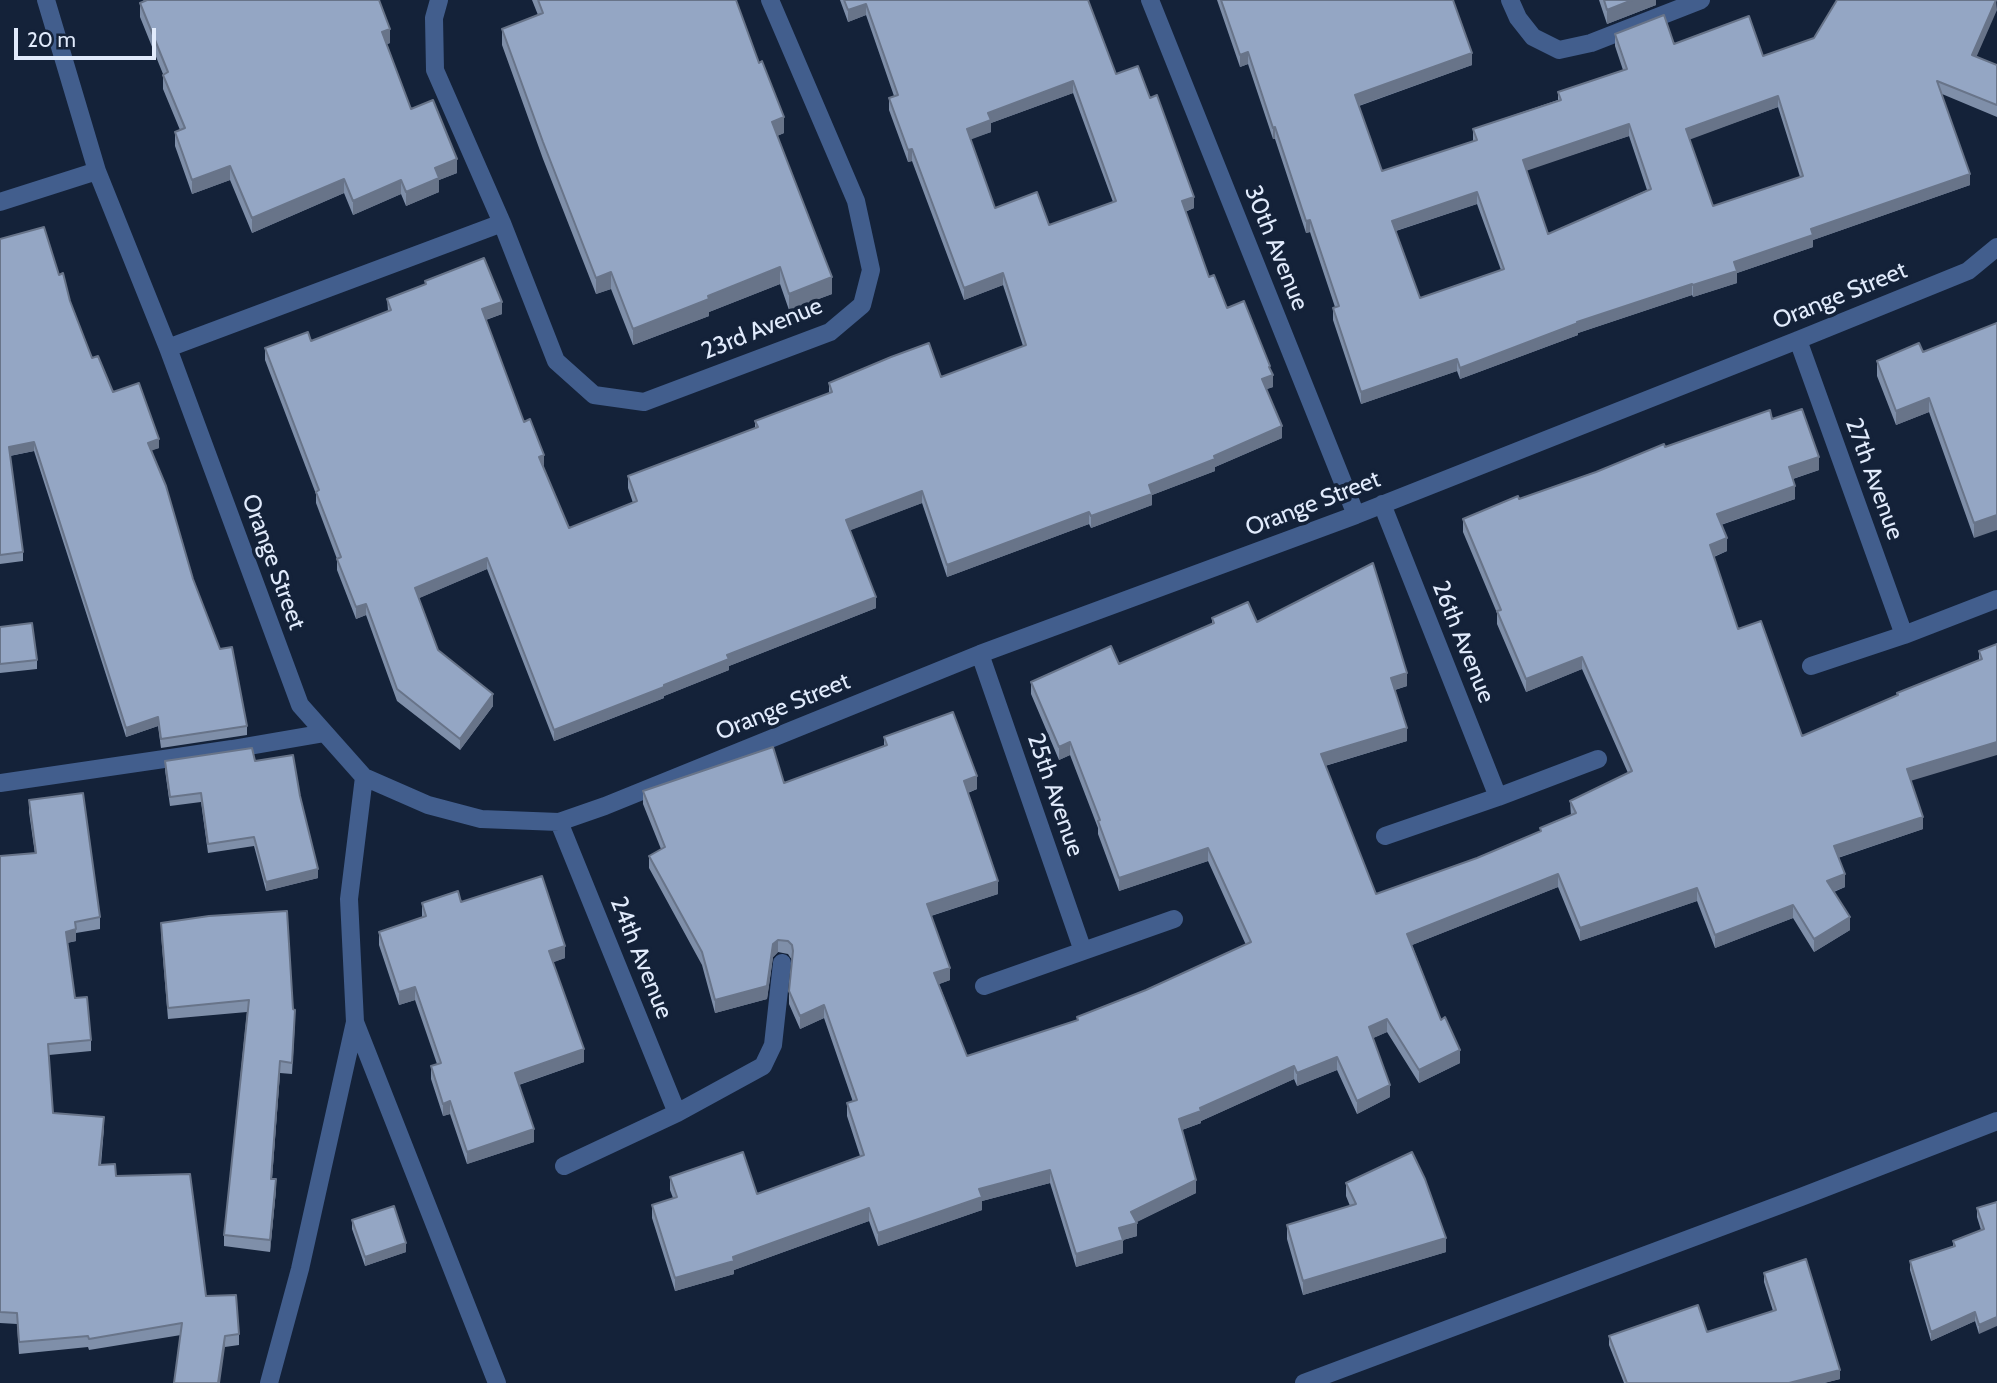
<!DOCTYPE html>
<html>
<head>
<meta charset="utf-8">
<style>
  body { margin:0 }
  #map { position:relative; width:1997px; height:1383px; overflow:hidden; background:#142239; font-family:Cabin,sans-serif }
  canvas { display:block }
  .scale { position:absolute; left:14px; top:28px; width:142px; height:32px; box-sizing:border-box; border:4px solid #e1ebfc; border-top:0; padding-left:9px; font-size:21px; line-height:24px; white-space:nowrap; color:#e1ebfc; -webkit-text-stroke:5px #142239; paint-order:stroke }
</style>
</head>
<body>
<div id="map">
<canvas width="1997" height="1383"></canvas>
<div class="scale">20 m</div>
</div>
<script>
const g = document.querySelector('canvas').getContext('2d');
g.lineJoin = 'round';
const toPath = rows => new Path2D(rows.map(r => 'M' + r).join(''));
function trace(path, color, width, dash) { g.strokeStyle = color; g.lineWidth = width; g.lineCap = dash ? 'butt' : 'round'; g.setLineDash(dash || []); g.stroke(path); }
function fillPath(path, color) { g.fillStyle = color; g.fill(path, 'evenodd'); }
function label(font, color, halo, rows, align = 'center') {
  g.font = font + ' Cabin,sans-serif'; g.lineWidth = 7; g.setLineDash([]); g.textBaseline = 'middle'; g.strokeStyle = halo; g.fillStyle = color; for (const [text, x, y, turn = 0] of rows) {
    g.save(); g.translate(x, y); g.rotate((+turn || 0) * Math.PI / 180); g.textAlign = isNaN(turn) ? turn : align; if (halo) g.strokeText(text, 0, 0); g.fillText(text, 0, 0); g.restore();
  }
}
const street = toPath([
  [46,0,97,171,168,348,300,705,364,777,428,805,481,819,559,822,605,806,980,654,1356,515,1798,340,1968,271,1997,247],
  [439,0,434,18,435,70,502,223,556,361,594,395,644,402,830,332,862,305,871,270,856,201,770,0],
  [1150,0,1356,515],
  [1510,0,1518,18,1533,37,1559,50,1591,43,1701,0],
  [0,202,97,171],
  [1798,340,1904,635],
  [168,348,502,223],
  [1382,504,1498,797],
  [980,654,1083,951],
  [1811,666,1904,635,1997,599],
  [364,777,349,899,355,1022,497,1383],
  [0,783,232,749,325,733],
  [559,822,677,1113],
  [1385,836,1498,797,1598,759],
  [984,986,1174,919],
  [564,1166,677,1113,763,1066,773,1045,782,963],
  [269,1383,300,1269,355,1022],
  [1304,1383,1801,1197,1997,1121]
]);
const wall = toPath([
  [143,0,379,0,390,43,387,44,411,109,457,173,439,180,439,192,406,206,401,194,353,215,344,193,252,233,230,180,192,194,175,146,175,132,180,130,163,89,163,74,140,17,140,3,144,1],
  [532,0,736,0,784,133,777,136,832,294,789,310,780,284,709,312,709,316,633,345,611,289,596,294,543,159,502,45,502,29,538,15],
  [840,0,1088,0,1116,74,1194,208,1185,212,1209,277,1227,308,1270,370,1273,387,1266,389,1282,438,1215,467,1215,471,1152,495,1152,505,1091,528,1089,524,947,577,922,503,850,530,876,608,729,666,729,670,664,696,664,698,554,741,487,569,419,598,438,650,493,706,460,750,397,701,366,615,356,619,337,570,337,559,316,503,316,494,265,360,265,348,311,341,388,311,387,299,425,284,425,281,502,314,486,320,524,422,569,528,633,503,628,488,628,476,755,428,755,421,829,393,829,383,941,377,1023,346,1003,285,964,300,912,161,908,162,889,110,889,98,894,96,866,15,848,22],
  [1073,93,1113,202,1049,225,995,208,970,139,991,132,991,123],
  [1217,0,1453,0,1472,65,1359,106,1382,171,1473,141,1473,129,1558,100,1558,92,1623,70,1615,46,1615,34,1763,56,1977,57,1997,65,1997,117,1942,94,1970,185,1813,240,1813,247,1737,273,1737,283,1693,297,1692,295,1578,333,1578,335,1460,379,1457,371,1361,404,1333,320,1333,308,1335,307,1310,232,1306,233,1275,139,1273,139,1248,64,1240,67],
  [1778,107,1800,177,1713,206,1689,139],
  [1629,136,1647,190,1548,234,1526,170],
  [1477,204,1501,270,1420,298,1396,231],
  [1599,0,1656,0,1656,5,1607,24],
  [0,239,59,275,70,301,92,358,113,392,159,448,151,450,193,579,247,726,247,735,161,748,158,726,126,737,34,451,10,456,23,552,23,561,0,564],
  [1997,323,1974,538,1929,412,1896,425,1877,376,1877,361,1923,352],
  [1772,419,1819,470,1793,479,1795,499,1721,525,1727,551,1714,557,1738,629,1802,736,1897,695,1897,693,1979,660,1979,651,1997,644,1911,781,1923,829,1838,858,1845,887,1834,892,1850,930,1814,952,1793,918,1715,948,1697,901,1580,941,1558,887,1412,945,1441,1020,1460,1063,1419,1083,1387,1032,1373,1038,1390,1097,1357,1114,1337,1070,1297,1086,1294,1079,1201,1121,1201,1123,1182,1130,1196,1193,1136,1222,1137,1236,1123,1240,1123,1253,1076,1267,1050,1183,982,1201,982,1210,878,1246,869,1221,734,1270,734,1274,675,1291,652,1218,652,1205,673,1198,670,1190,670,1177,757,1194,860,1156,847,1116,847,1103,853,1102,824,1018,800,1029,789,1004,789,991,792,960,788,954,778,952,773,957,767,999,715,1013,702,965,649,868,649,856,661,849,643,804,643,791,784,783,884,746,884,737,977,789,968,793,998,894,931,916,950,980,939,984,967,1056,1077,1020,1077,1017,1146,990,1246,945,1208,861,1119,891,1098,834,1098,828,1070,755,1059,760,1031,694,1031,682,1119,664,1212,624,1212,618,1257,622,1407,686,1395,690,1407,741,1325,766,1376,894,1477,858,1540,831,1540,828,1571,816,1570,801,1628,773,1582,669,1526,692,1497,624,1497,613,1463,532,1463,519,1665,447],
  [0,627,37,660,37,669,0,673],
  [165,761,255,761,300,796,318,878,266,891,254,846,208,853,201,802,170,806,165,770],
  [29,800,100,917,100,929,76,933,76,941,67,943,75,998,91,1040,91,1051,49,1055,53,1113,104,1128,101,1165,116,1176,206,1296,239,1334,239,1345,225,1347,181,1335,89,1350,88,1347,19,1354,17,1324,0,1323,0,856,35,854,29,812],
  [461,902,565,958,553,962,584,1062,519,1085,534,1142,467,1164,450,1114,443,1116,431,1079,431,1066,437,1064,415,1000,399,1005,379,945,379,932,422,917,422,903],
  [161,923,293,1009,295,1021,292,1074,280,1073,272,1179,276,1190,270,1252,224,1246,224,1235,247,1012,168,1019,161,934],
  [1346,1183,1446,1252,1303,1295,1287,1239,1287,1225,1350,1206,1346,1196],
  [1997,1202,1979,1334,1975,1321,1931,1341,1910,1270,1910,1261,1953,1246,1953,1241,1981,1230,1977,1217,1977,1208],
  [352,1220,406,1252,365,1266,352,1229],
  [1764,1273,1840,1379,1824,1383,1624,1383,1609,1345,1609,1336,1707,1332,1773,1311,1764,1282]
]);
const shadedWall = toPath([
  [1632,0,1656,0,1656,5,1607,24,1607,10],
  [1996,0,1997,10,1972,67,1972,55],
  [866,4,866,15,848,22,848,10],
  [390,29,390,43,382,46,382,32],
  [1248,52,1248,64,1240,67,1240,55],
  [1472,53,1472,65,1355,107,1355,95],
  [1073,81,1073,93,991,123,991,132,967,141,967,129,988,113],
  [1778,96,1778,107,1686,141,1686,129],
  [784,117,784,133,772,138,772,122],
  [1629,124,1629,136,1523,172,1523,160],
  [1275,127,1275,139,1273,139,1273,128],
  [912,149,912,161,908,162,908,150],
  [457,159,457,173,439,180,439,192,406,206,406,192,435,168],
  [230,166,230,180,192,194,192,180],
  [1970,174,1970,185,1813,240,1813,247,1737,273,1737,283,1693,297,1693,285,1734,262,1811,229],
  [344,179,344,193,252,233,252,218],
  [401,180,401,194,353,215,353,201],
  [1477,192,1477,204,1392,232,1392,221],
  [1194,197,1194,208,1182,213,1182,201],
  [1310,220,1310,232,1306,233,1306,221],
  [780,267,780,284,709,312,709,316,633,345,633,329,708,296],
  [611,272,611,289,596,294,596,278],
  [1003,273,1003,285,964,300,964,288],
  [832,277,832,294,789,310,789,294],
  [1692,284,1692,295,1578,333,1578,335,1460,379,1460,368,1577,322],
  [502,302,502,314,482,321,482,309],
  [1457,359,1457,371,1361,404,1361,392],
  [1270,366,1270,376,1273,375,1273,387,1262,391,1262,379,1269,367],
  [1929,398,1929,412,1896,425,1896,411],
  [1282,426,1282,438,1215,467,1215,471,1152,495,1152,505,1091,528,1091,516,1149,485],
  [159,439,159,448,148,452,148,443],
  [34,442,34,451,9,456,9,447],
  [544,455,544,467,539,457],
  [1819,457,1819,470,1789,480,1789,467],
  [1795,486,1795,499,1717,526,1717,514],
  [922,491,922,503,846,532,846,520],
  [1089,512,1089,524,947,577,947,565],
  [1997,515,1997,530,1974,538,1974,523],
  [1727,538,1727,551,1710,558,1710,545],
  [487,558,487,569,415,600,415,588],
  [876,597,876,608,729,666,729,670,664,696,664,698,554,741,554,730,664,685,727,655],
  [366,604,366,615,356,619,356,607],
  [1582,657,1582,669,1526,692,1526,679],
  [1407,673,1407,686,1391,691,1391,678],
  [493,694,493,706,460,750,460,739],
  [158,717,158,726,126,737,126,728],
  [1407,728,1407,741,1321,767,1321,754],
  [1070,742,1070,755,1059,760,1059,747],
  [1997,742,1997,755,1907,782,1907,769],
  [977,776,977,789,964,794,964,781],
  [1923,817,1923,829,1834,859,1834,846],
  [1208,848,1208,861,1119,891,1119,878],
  [318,869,318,878,266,891,266,882],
  [1558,874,1558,887,1407,947,1407,934],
  [1845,874,1845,887,1827,894,1827,881],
  [998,881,998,894,927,917,927,904],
  [1697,888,1697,901,1580,941,1580,928],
  [1793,905,1793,918,1715,948,1715,935],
  [1850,917,1850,930,1814,952,1814,939],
  [76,929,76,941,66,943,66,932],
  [778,940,778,952,773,957,767,999,715,1013,715,1000],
  [565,946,565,958,549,964,549,951],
  [950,968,950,980,934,986,934,973],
  [415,987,415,1000,399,1005,399,992],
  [824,1005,824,1018,800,1029,800,1016],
  [1387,1019,1387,1032,1369,1040,1369,1027],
  [584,1049,584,1062,515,1086,515,1073],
  [1460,1050,1460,1063,1419,1083,1419,1070],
  [1337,1057,1337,1070,1297,1086,1297,1073],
  [280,1061,280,1073,271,1190,271,1179],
  [1294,1066,1294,1079,1201,1121,1201,1123,1179,1131,1179,1119,1200,1108],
  [1390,1085,1390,1097,1357,1114,1357,1101],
  [450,1101,450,1114,443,1116,443,1104],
  [104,1117,104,1128,99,1176,99,1165],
  [534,1129,534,1142,467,1164,467,1152],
  [1050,1170,1050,1183,982,1201,982,1210,878,1246,878,1233,979,1189],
  [276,1179,276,1190,270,1252,270,1240],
  [1196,1180,1196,1193,1133,1224,1137,1223,1137,1236,1119,1241,1119,1228,1131,1212],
  [869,1208,869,1221,734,1270,734,1274,675,1291,675,1278],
  [1446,1238,1446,1252,1303,1295,1303,1281],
  [1123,1240,1123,1253,1076,1267,1076,1254],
  [406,1243,406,1252,365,1266,365,1257],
  [1975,1312,1975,1321,1931,1341,1931,1332],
  [1997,1317,1997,1326,1979,1334,1979,1325],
  [225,1336,225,1347,220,1383,218,1383],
  [1840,1370,1840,1379,1824,1383,1789,1383]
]);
const building = toPath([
  [147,0,379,0,390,29,382,32,411,109,433,100,457,159,435,168,439,178,406,192,401,180,353,201,344,179,252,218,230,166,192,180,175,132,185,128,163,75,168,72,140,3,147,0],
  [538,0,736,0,759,63,762,61,784,117,772,122,832,277,789,294,780,267,708,296,709,299,633,329,611,272,596,278,543,142,502,29,543,13,538,0],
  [844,0,1088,0,1116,74,1138,66,1150,98,1157,95,1194,197,1182,201,1209,277,1214,275,1227,308,1244,301,1270,366,1269,367,1273,375,1262,379,1282,426,1214,456,1215,459,1149,485,1152,494,1091,516,1089,512,947,565,922,491,846,520,876,597,727,655,729,659,664,685,664,687,554,730,487,558,415,588,438,650,493,694,460,739,397,689,366,604,356,607,337,559,341,557,316,492,319,490,265,348,308,332,311,341,391,310,387,299,426,284,425,281,484,258,502,302,482,309,524,422,530,419,544,455,539,457,569,528,637,501,628,476,758,427,755,421,832,392,829,383,891,357,929,343,941,377,1026,345,1003,273,964,288,912,149,908,150,889,98,898,95,866,4,848,10,844,0],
  [1073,81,1116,201,1049,225,1037,192,995,208,967,129,991,120,988,113,1073,81],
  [1221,0,1453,0,1472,53,1355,95,1382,171,1477,140,1473,129,1561,100,1558,92,1627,69,1615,34,1664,15,1674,44,1749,16,1763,56,1814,38,1837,0,1996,0,1972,55,1997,65,1997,105,1937,81,1970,174,1811,229,1813,235,1734,262,1737,271,1693,285,1692,284,1577,322,1578,323,1460,368,1457,359,1361,392,1333,308,1339,306,1310,220,1306,221,1275,127,1273,128,1248,52,1240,55,1221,0],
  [1778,96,1803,176,1713,206,1686,129,1778,96],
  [1629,124,1651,189,1548,234,1523,160,1629,124],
  [1477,192,1504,269,1420,298,1392,221,1477,192],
  [1604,0,1632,0,1607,10,1604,0],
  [44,227,59,275,63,273,70,301,92,358,98,356,113,392,139,383,159,439,148,443,166,486,193,579,220,649,232,647,247,726,161,739,158,717,126,728,34,442,9,447,23,552,0,555,0,239,44,227],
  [1997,323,1997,515,1974,523,1929,398,1896,411,1877,361,1919,343,1923,352,1997,323],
  [1802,409,1819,457,1789,467,1795,486,1717,514,1727,538,1710,545,1738,629,1761,621,1802,736,1898,695,1897,693,1982,659,1979,651,1997,644,1997,742,1907,769,1923,817,1834,846,1845,874,1827,881,1850,917,1814,939,1793,905,1715,935,1697,888,1580,928,1558,874,1407,934,1441,1020,1445,1017,1460,1050,1419,1070,1387,1019,1369,1027,1390,1085,1357,1101,1337,1057,1297,1073,1294,1066,1200,1108,1201,1111,1179,1119,1196,1180,1131,1212,1137,1223,1119,1228,1123,1240,1076,1254,1050,1170,979,1189,982,1197,878,1233,869,1208,733,1257,734,1261,675,1278,652,1205,677,1197,670,1177,743,1152,757,1194,864,1155,847,1103,857,1100,824,1005,800,1016,789,991,793,951,792,945,788,941,778,940,773,944,767,986,715,1000,702,952,649,856,665,847,643,791,773,747,784,783,887,745,884,737,953,712,977,776,964,781,998,881,927,904,950,968,934,973,967,1056,1078,1020,1077,1017,1146,990,1251,942,1208,848,1119,878,1098,821,1100,820,1070,742,1059,747,1031,682,1111,646,1119,664,1214,623,1212,618,1248,602,1257,622,1373,563,1407,673,1391,678,1407,728,1321,754,1376,894,1477,858,1541,831,1540,828,1576,813,1570,801,1632,771,1582,657,1526,679,1497,611,1501,610,1463,519,1518,496,1519,499,1596,472,1664,444,1665,447,1770,410,1772,419,1802,409],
  [32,623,37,660,0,664,0,627,32,623],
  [252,748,255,761,293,755,300,796,318,869,266,882,254,837,208,844,201,793,170,797,165,761,252,748],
  [83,793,100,917,75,922,76,929,66,932,75,998,87,997,91,1040,48,1044,53,1113,104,1117,99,1165,115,1164,116,1176,190,1174,206,1296,236,1295,239,1334,225,1336,218,1383,174,1383,182,1323,89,1339,88,1336,19,1342,17,1313,0,1312,0,856,36,853,29,800,83,793],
  [542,876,565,946,549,951,584,1049,515,1073,534,1129,467,1152,450,1101,443,1104,431,1066,441,1063,415,987,399,992,379,932,426,916,422,903,458,891,461,902,542,876],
  [287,911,293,1009,295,1010,292,1063,280,1061,271,1179,276,1179,270,1240,224,1235,249,1000,168,1008,161,923,209,916,287,911],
  [1412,1152,1425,1179,1446,1238,1303,1281,1287,1225,1356,1204,1346,1183,1412,1152],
  [1997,1202,1997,1317,1979,1325,1975,1312,1931,1332,1910,1261,1955,1246,1953,1241,1984,1229,1977,1208,1997,1202],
  [394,1206,406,1243,365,1257,352,1220,394,1206],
  [1806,1259,1840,1370,1789,1383,1627,1383,1609,1336,1698,1305,1707,1332,1776,1310,1764,1273,1806,1259]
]);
const streetNames = [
  ["30th Avenue",1276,248,68],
  ["Orange Street",1840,296,-22],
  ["23rd Avenue",762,329,-22],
  ["27th Avenue",1874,479,70],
  ["Orange Street",1313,504,-21],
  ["Orange Street",273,562,70],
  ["26th Avenue",1463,642,68],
  ["Orange Street",783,707,-22],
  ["25th Avenue",1055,795,71],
  ["24th Avenue",641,958,68]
];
trace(street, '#425e8d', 18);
fillPath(wall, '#7f8fa9');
fillPath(shadedWall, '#687489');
fillPath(building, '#94a6c4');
trace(building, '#687489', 2);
label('24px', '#e1ebfc', '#142239', streetNames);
</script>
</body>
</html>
